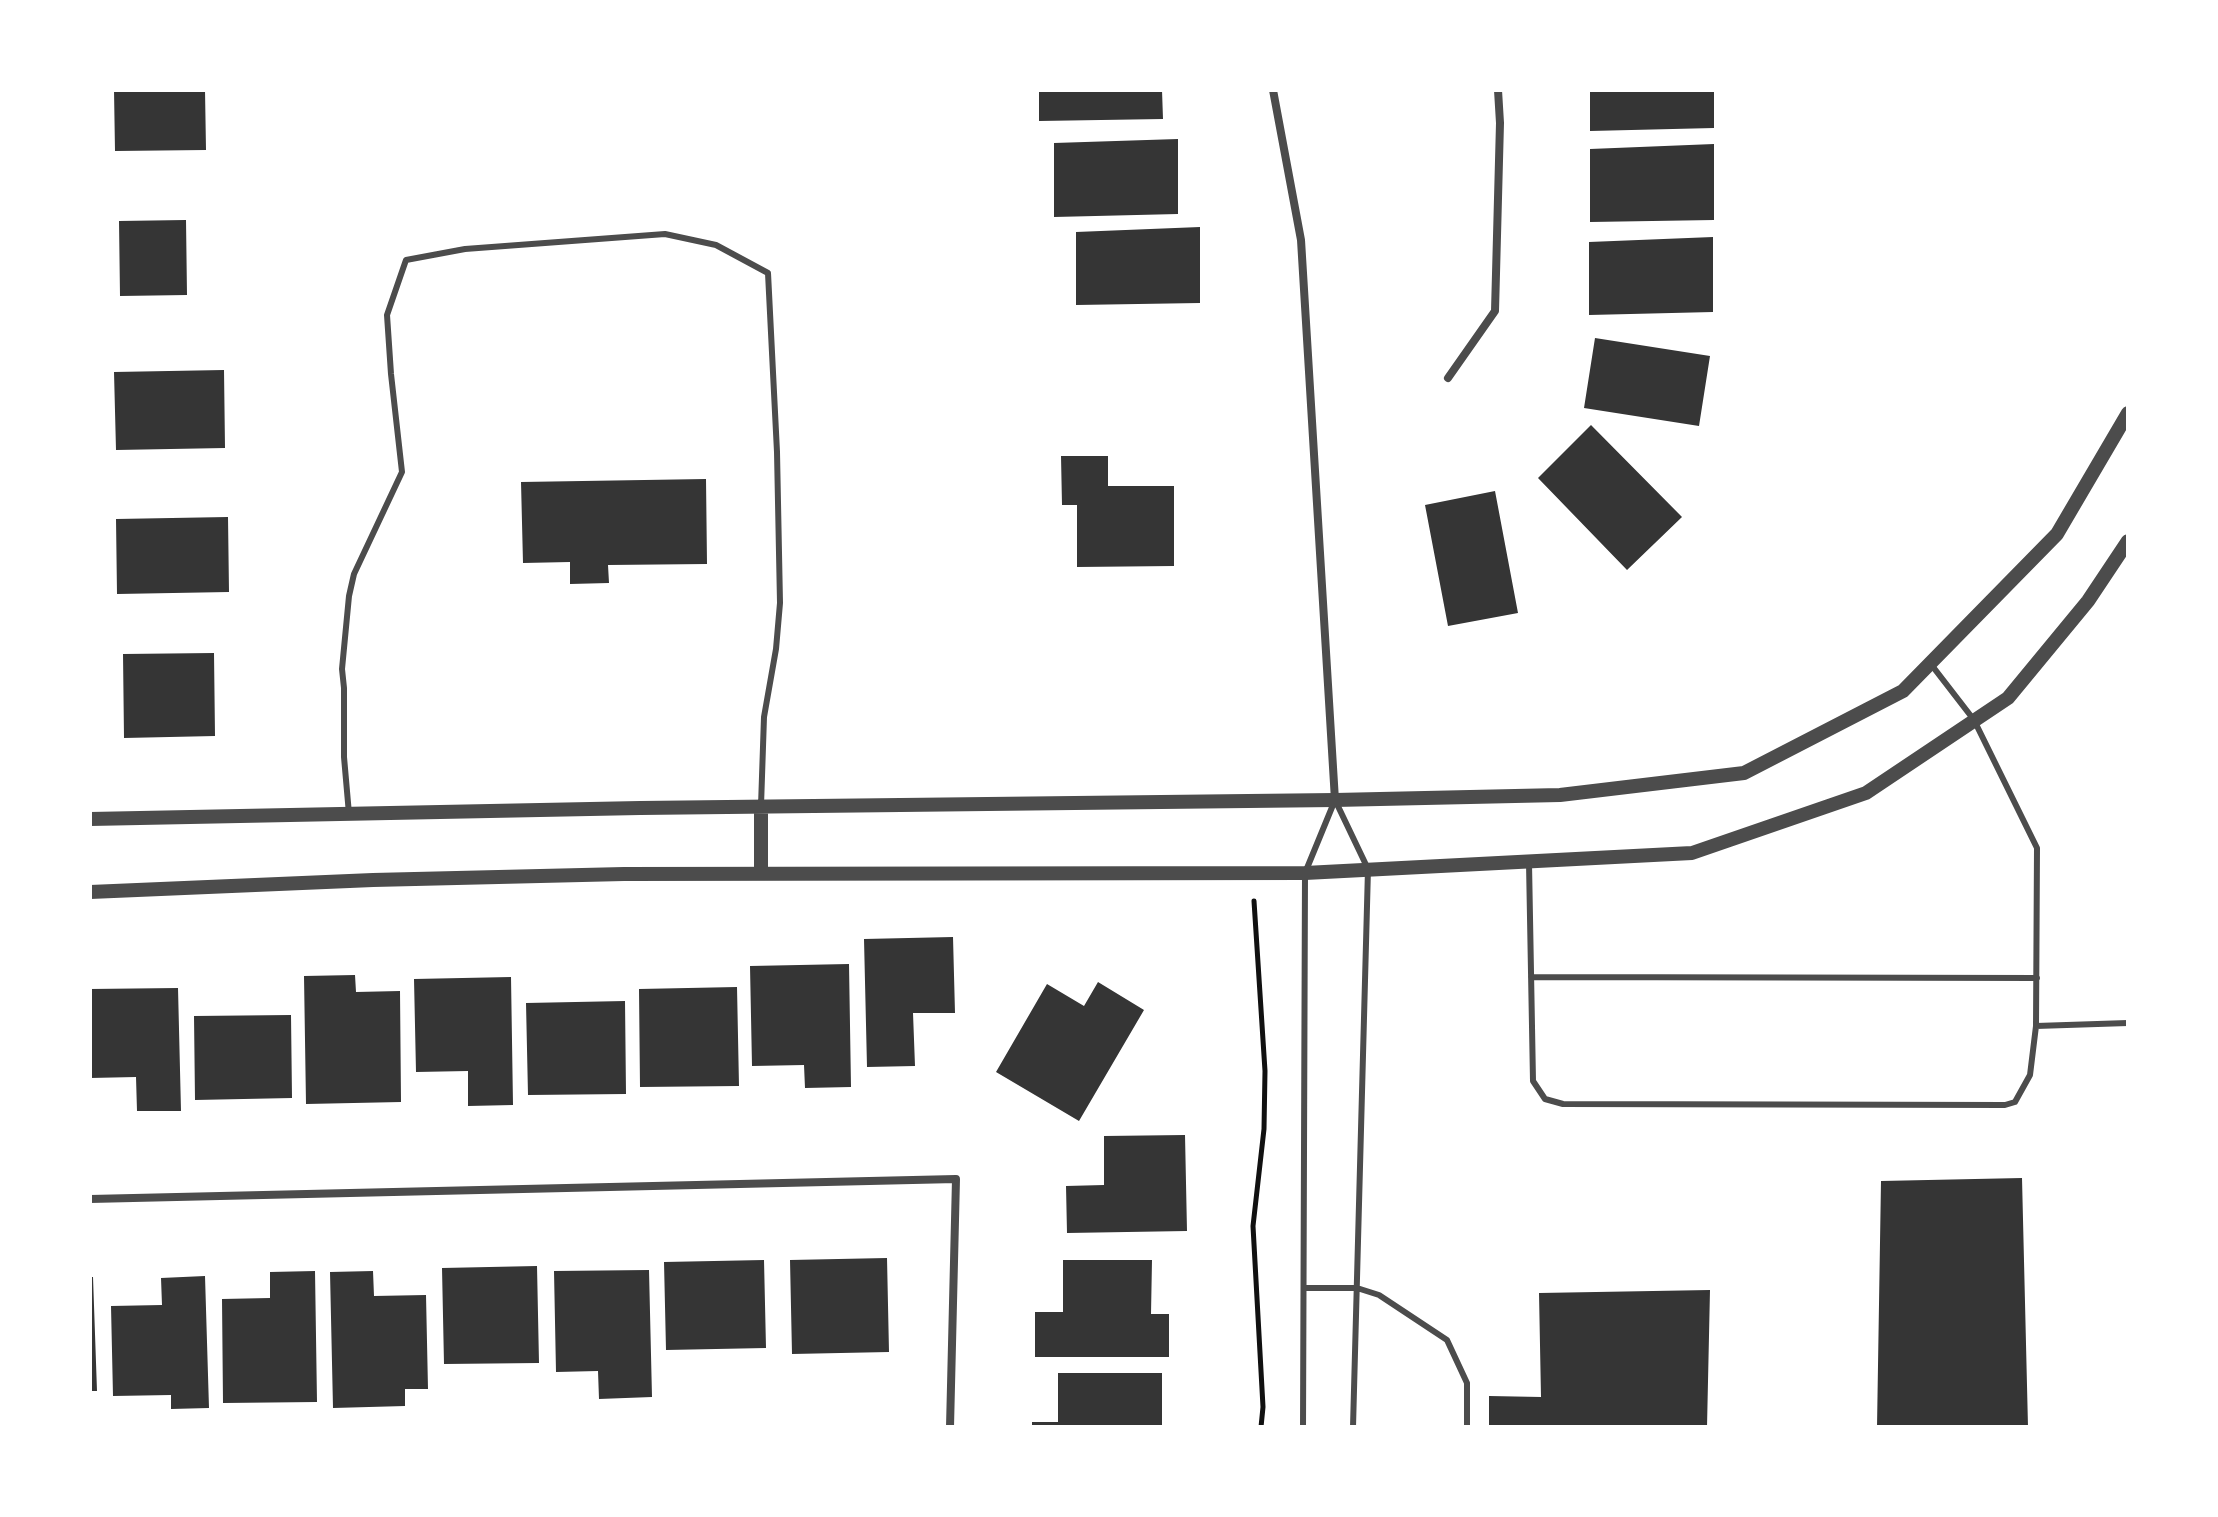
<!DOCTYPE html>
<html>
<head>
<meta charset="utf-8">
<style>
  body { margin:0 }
  #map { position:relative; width:2218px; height:1517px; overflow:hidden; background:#fff; font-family:"Source Sans 3",sans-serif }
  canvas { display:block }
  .frame { position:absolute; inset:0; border:92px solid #fff; pointer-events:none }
</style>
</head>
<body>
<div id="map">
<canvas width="2218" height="1517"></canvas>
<div class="frame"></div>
</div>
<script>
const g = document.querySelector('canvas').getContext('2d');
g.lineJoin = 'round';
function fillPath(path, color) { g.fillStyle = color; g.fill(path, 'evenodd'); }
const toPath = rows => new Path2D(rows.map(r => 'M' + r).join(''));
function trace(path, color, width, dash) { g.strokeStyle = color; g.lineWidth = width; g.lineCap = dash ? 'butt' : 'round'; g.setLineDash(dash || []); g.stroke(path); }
const building = toPath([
  [114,90,205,90,206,150,115,151],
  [1039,90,1162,90,1163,119,1039,121],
  [1590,90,1714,90,1714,128,1590,131],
  [1178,139,1178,214,1054,217,1054,143],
  [1714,144,1714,220,1590,222,1590,149],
  [186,220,187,295,120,296,119,221],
  [1200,227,1200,303,1076,305,1076,232],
  [1713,237,1713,312,1589,315,1589,242],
  [1595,338,1710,356,1699,426,1584,408],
  [224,370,225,448,116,450,114,372],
  [1591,425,1682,517,1627,570,1538,478],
  [1061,456,1108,456,1108,486,1174,486,1174,566,1077,567,1077,505,1062,505],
  [706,479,707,564,608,565,609,583,570,584,570,562,523,563,521,482],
  [1495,491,1518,613,1448,626,1425,505],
  [228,517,229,592,117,594,116,519],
  [214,653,215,736,124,738,123,654],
  [953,937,955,1013,913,1013,915,1066,867,1067,864,939],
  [849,964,851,1087,805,1088,804,1065,752,1066,750,966],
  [355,975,356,992,400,991,401,1102,306,1104,304,976],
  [511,977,513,1105,468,1106,468,1071,416,1072,414,979],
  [1098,982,1144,1010,1079,1121,996,1072,1047,984,1084,1006],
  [737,987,739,1086,640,1087,639,989],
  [178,988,181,1111,137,1111,136,1077,90,1078,90,989],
  [625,1001,626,1094,528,1095,526,1003],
  [291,1015,292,1098,195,1100,194,1016],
  [1185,1135,1187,1231,1067,1233,1066,1186,1104,1185,1104,1136],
  [2022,1178,2028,1427,1877,1427,1881,1181],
  [887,1258,889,1352,792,1354,790,1260],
  [764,1260,766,1348,666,1350,664,1262],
  [1063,1260,1152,1260,1151,1314,1169,1314,1169,1357,1035,1357,1035,1312,1063,1312],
  [537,1266,539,1363,444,1364,442,1268],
  [649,1270,652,1397,599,1399,598,1371,556,1372,554,1271],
  [315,1271,317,1402,223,1403,222,1299,270,1298,270,1272],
  [373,1271,374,1296,426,1295,428,1389,405,1389,405,1406,333,1408,330,1272],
  [205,1276,209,1408,171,1409,171,1395,113,1396,111,1306,162,1305,161,1278],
  [90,1277,93,1277,97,1391,90,1391],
  [1710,1290,1707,1427,1489,1427,1489,1396,1541,1397,1539,1293],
  [1058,1373,1162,1373,1162,1427,1032,1427,1032,1422,1058,1422]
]);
const path = toPath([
  [1254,901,1265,1071,1264,1129,1253,1226,1263,1407,1261,1427]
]);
const service = toPath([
  [1336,802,1368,869,1353,1427],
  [349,814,344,757,344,688,342,669,349,596,354,574,402,472,391,374,387,315,406,260,465,249,665,234,716,245,768,273,777,452,780,603,776,649,764,717,761,806],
  [1529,863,1533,1081,1545,1099,1563,1104,2005,1105,2015,1102,2030,1075,2036,1026,2037,848,1974,720,1930,663],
  [1531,977,2037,978],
  [2036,1026,2128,1023],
  [1305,1288,1357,1288,1379,1295,1447,1340,1467,1383,1467,1427],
  [1303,1427,1305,873,1335,800]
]);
const minor = toPath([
  [1273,90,1301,240,1335,800],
  [1448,378,1495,311,1500,123,1498,90],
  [90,1199,956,1179,950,1427]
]);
const tertiary = toPath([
  [761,806,761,873],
  [90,819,640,808,1335,800,1560,795,1744,773,1903,691,2057,534,2128,413],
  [90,892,373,880,624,874,1305,873,1692,853,1866,793,2008,698,2088,601,2128,541]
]);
fillPath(building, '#353535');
trace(path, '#111', 5);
trace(service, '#4c4c4c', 6);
trace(minor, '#4c4c4c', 8);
trace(tertiary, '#4c4c4c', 14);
</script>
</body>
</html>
